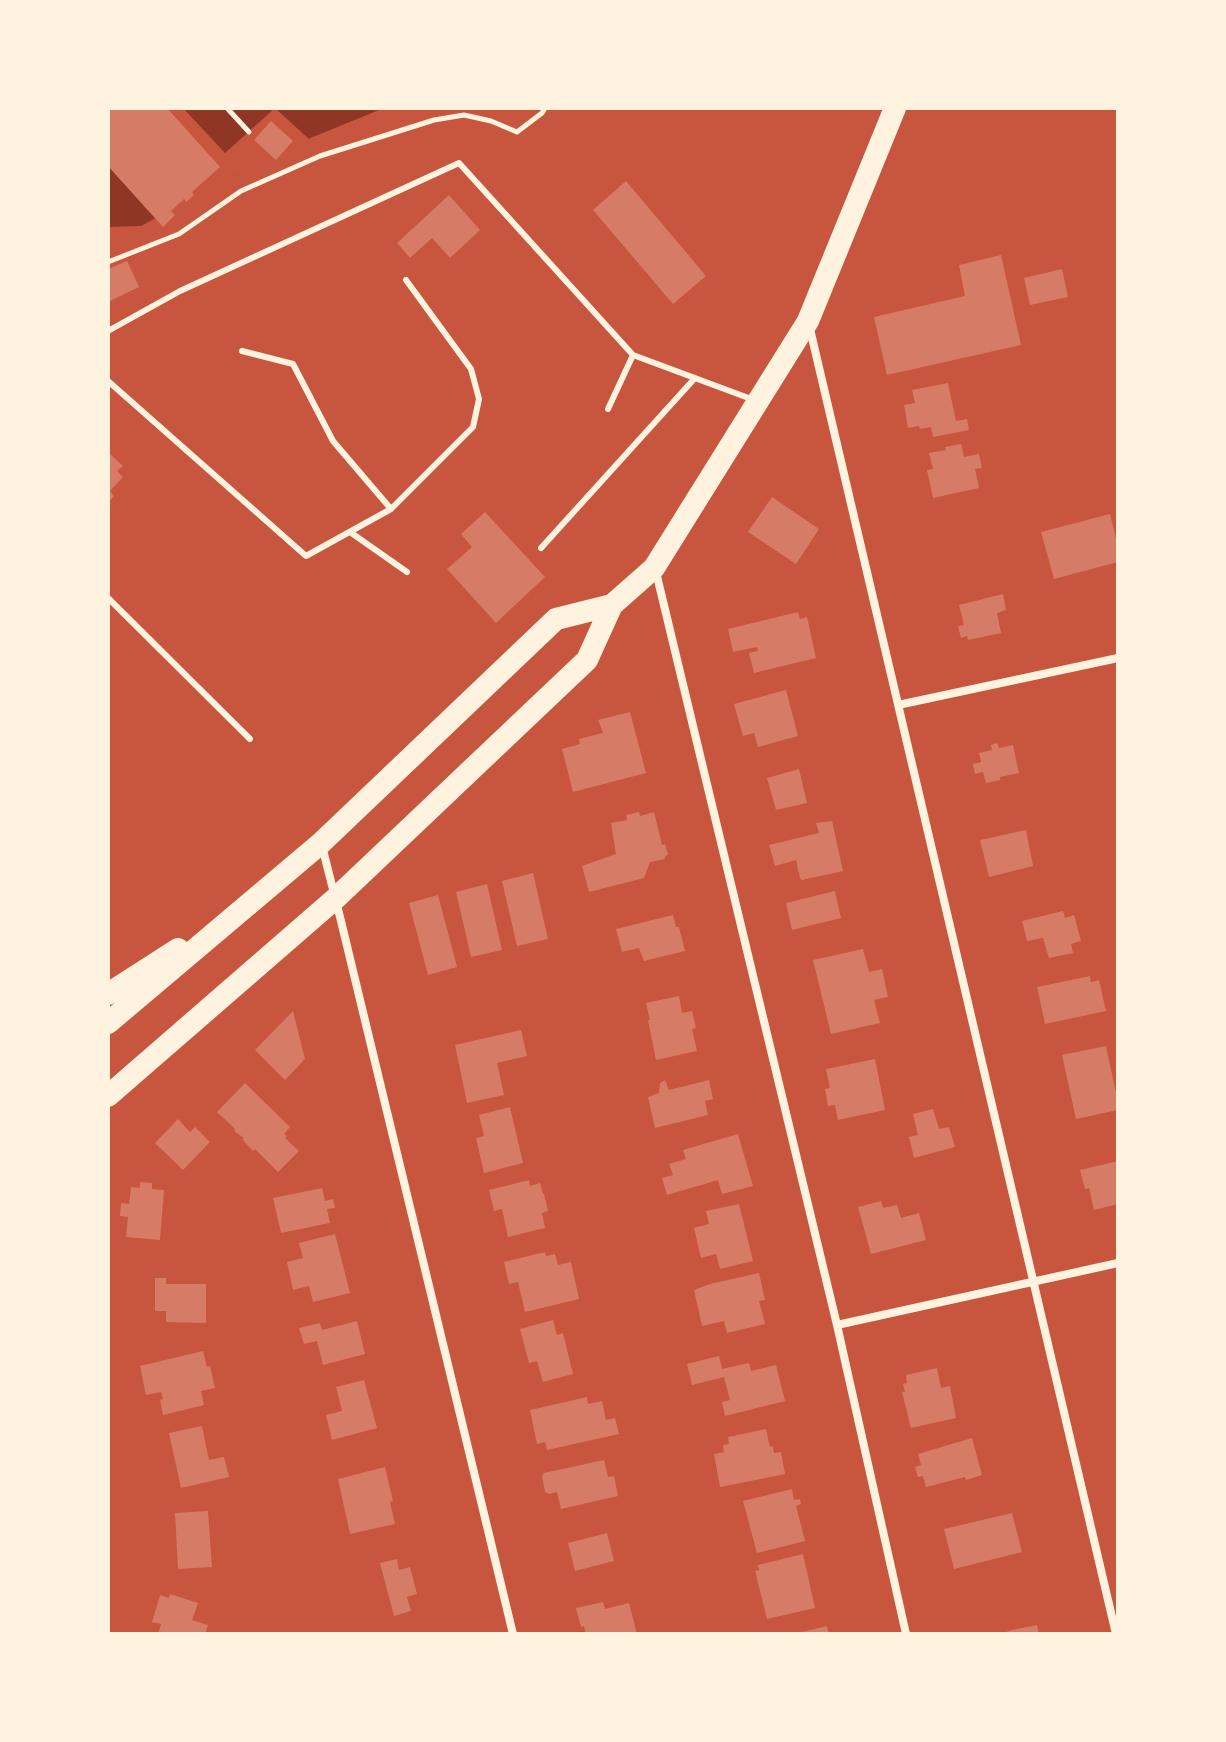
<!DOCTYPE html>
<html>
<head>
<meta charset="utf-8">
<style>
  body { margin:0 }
  #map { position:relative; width:1226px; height:1742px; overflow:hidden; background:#c8553d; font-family:"Exo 2",sans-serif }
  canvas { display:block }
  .frame { position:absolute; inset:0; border:110px solid #fff3e0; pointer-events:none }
</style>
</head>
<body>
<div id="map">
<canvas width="1226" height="1742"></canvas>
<div class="frame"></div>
</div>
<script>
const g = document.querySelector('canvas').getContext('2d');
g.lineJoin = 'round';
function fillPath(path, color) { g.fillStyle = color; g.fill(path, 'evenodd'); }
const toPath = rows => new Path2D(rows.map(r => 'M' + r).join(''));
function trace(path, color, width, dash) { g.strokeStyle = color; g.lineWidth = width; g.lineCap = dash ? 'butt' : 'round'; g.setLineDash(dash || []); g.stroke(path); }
const water = toPath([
  [108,108,384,108,276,152,141,226,108,227]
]);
const pier = toPath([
  [108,108,183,108,225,153,275,108,309,139,236,174,205,195,158,221,108,166]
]);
const building = toPath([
  [108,108,167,108,220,167,192,192,194,195,186,202,184,199,171,211,175,215,163,227,108,166],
  [271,121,293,141,276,160,254,140],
  [626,181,706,276,673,304,593,210],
  [449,195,480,230,450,258,432,238,410,258,397,243],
  [1001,255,1021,345,887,375,874,317,965,296,959,265],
  [127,261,139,287,108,302,108,269],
  [1062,269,1068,297,1030,305,1024,278],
  [948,383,956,421,967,419,969,430,933,437,931,427,920,429,919,426,908,428,904,405,915,403,912,390],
  [961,444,964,457,979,454,982,468,975,469,979,488,933,498,927,470,933,469,929,453,946,450,945,447],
  [108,452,123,466,117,471,123,477,110,491,114,496,108,503],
  [772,497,819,529,796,564,748,532],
  [485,512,545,577,496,623,447,569,472,547,461,534],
  [1110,514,1118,547,1118,562,1054,579,1041,532],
  [1003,594,1006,610,997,613,1001,633,968,640,967,636,961,638,958,626,964,625,959,605],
  [798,612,800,619,807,617,816,658,754,673,749,653,758,651,757,647,733,652,728,629],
  [786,690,798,736,758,747,754,733,743,736,734,704],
  [630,712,646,773,573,792,562,749,580,744,579,739,603,733,598,720],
  [997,743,999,748,1013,745,1019,773,1000,777,1000,780,986,783,983,772,975,774,973,764,981,762,979,753,992,750,991,745],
  [799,769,807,803,776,810,767,778],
  [639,812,640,816,654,812,662,845,665,844,668,855,665,856,665,859,650,862,644,878,589,892,582,866,616,854,611,823,627,820,626,815],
  [832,821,843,871,802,880,800,878,796,860,775,866,769,845,819,833,816,823],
  [1026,830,1033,866,989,877,980,840],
  [533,873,548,939,517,946,502,881],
  [487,884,502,950,471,957,456,892],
  [835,891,841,918,792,930,786,903],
  [438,895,457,967,428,975,409,903],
  [1063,911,1065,918,1074,915,1081,941,1071,944,1073,953,1049,958,1043,938,1027,941,1022,921],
  [673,915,676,927,679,927,685,951,644,961,639,948,622,952,616,929],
  [863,949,869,972,882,969,888,997,874,1000,880,1023,831,1034,813,960],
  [1090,976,1091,982,1099,980,1106,1011,1045,1024,1037,987],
  [679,996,682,1013,692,1011,696,1028,692,1029,697,1051,656,1060,648,1020,650,1020,646,1003],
  [293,1011,305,1059,285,1080,255,1050],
  [521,1030,527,1056,497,1063,504,1095,467,1103,455,1045],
  [1106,1046,1118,1102,1118,1110,1076,1119,1062,1055],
  [875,1059,885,1110,838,1120,835,1105,828,1106,825,1089,830,1088,826,1069],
  [665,1080,669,1090,709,1080,713,1099,705,1101,708,1115,655,1128,648,1097,659,1093,660,1083],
  [245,1083,290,1127,284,1134,287,1136,285,1138,299,1151,278,1172,255,1149,253,1151,242,1139,244,1138,234,1131,235,1129,217,1112],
  [510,1107,523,1163,484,1173,476,1138,484,1136,479,1115],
  [933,1109,939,1129,949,1127,955,1147,914,1158,909,1137,918,1135,913,1114],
  [178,1119,190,1132,195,1127,210,1142,183,1170,155,1143],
  [738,1134,753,1186,722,1194,718,1180,667,1195,662,1178,673,1175,669,1164,686,1159,683,1150],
  [1118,1161,1118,1204,1094,1210,1089,1188,1085,1189,1080,1170],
  [529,1180,530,1186,540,1183,543,1194,544,1194,548,1211,542,1213,545,1228,508,1237,502,1209,494,1211,489,1190],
  [140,1182,152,1183,152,1189,164,1190,160,1240,126,1237,128,1217,120,1216,121,1203,129,1204,131,1187,140,1188],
  [322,1188,325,1201,333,1199,335,1208,327,1209,330,1223,281,1233,273,1198],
  [881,1201,883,1208,897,1205,901,1218,919,1213,926,1240,871,1254,858,1207],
  [739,1204,753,1261,720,1269,716,1254,701,1258,694,1228,709,1224,706,1211],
  [335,1234,350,1293,313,1302,309,1286,293,1290,287,1262,303,1258,299,1243],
  [545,1252,546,1256,555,1254,558,1265,571,1262,579,1299,525,1312,518,1282,509,1284,504,1262],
  [759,1273,765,1300,759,1301,765,1324,727,1333,724,1321,702,1326,694,1290,710,1284],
  [155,1278,166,1278,166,1284,206,1284,206,1323,166,1322,166,1311,155,1311],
  [553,1320,557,1335,563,1333,573,1374,543,1382,537,1361,529,1363,520,1329],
  [357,1321,365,1354,323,1365,317,1341,304,1344,299,1328,320,1323,322,1330],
  [203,1351,207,1367,210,1366,215,1388,201,1391,204,1405,163,1415,160,1400,163,1399,161,1392,146,1395,140,1366],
  [719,1356,722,1369,749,1363,751,1371,776,1365,785,1401,725,1416,722,1402,730,1400,724,1377,692,1385,687,1364],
  [937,1368,941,1388,950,1386,956,1418,911,1428,902,1392,905,1392,903,1384,907,1383,906,1375],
  [364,1380,377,1428,332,1440,326,1415,342,1411,336,1387],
  [587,1397,588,1404,602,1401,606,1420,615,1418,619,1434,547,1450,545,1442,537,1444,530,1410],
  [202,1426,209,1460,224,1457,229,1477,181,1488,169,1433],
  [766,1429,770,1447,773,1446,774,1453,781,1452,785,1474,720,1487,714,1454,724,1452,723,1445,729,1444,728,1437],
  [972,1438,982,1475,966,1480,965,1477,926,1487,923,1476,918,1477,915,1467,921,1465,918,1454],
  [604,1460,608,1477,614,1476,618,1496,561,1509,557,1492,549,1494,545,1492,542,1476,544,1473],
  [385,1467,393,1501,390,1502,395,1524,350,1534,338,1479],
  [792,1489,794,1500,800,1499,801,1504,796,1506,805,1541,757,1553,743,1501],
  [208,1511,212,1567,178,1569,175,1513],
  [1012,1513,1022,1552,954,1569,944,1529],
  [607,1533,614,1561,575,1571,568,1543],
  [803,1554,815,1608,767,1619,755,1571,759,1570,758,1565],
  [397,1559,399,1570,410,1567,417,1594,407,1597,411,1611,394,1616,380,1563],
  [170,1594,198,1603,192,1620,208,1625,205,1634,158,1634,161,1624,152,1622,160,1595,169,1598],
  [603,1602,605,1609,629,1603,637,1634,586,1634,584,1626,581,1627,576,1608],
  [1037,1625,1039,1634,1000,1634,1012,1630],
  [827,1626,829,1634,799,1634,798,1633]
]);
const path = toPath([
  [227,108,249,132],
  [108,262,179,234,241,191,320,156,434,120,464,115,491,121,517,132,542,113,545,108]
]);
const service = toPath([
  [108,331,180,291,459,163,633,355,754,400],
  [108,381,306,556,391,509,333,441,293,364,242,351],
  [608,409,633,355],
  [391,509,473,427,479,399,471,369,406,280],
  [350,532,407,572],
  [541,548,695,378],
  [108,598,250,739]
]);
const minor = toPath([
  [810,329,1116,1634],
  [656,572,837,1325,906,1634],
  [898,705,1118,658],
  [322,846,341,921,513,1634],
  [837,1325,1118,1263]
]);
const trunk = toPath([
  [108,994,178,949],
  [108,1023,321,843,556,619,612,605],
  [108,1096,336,898,587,660,612,605,654,568,808,321,895,108]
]);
fillPath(water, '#8f3625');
fillPath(pier, '#c8553d');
fillPath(building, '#d67c66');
trace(path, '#fff3e0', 5);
trace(service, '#fff3e0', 6);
trace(minor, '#fff3e0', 8);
trace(trunk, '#fff3e0', 22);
</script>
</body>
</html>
